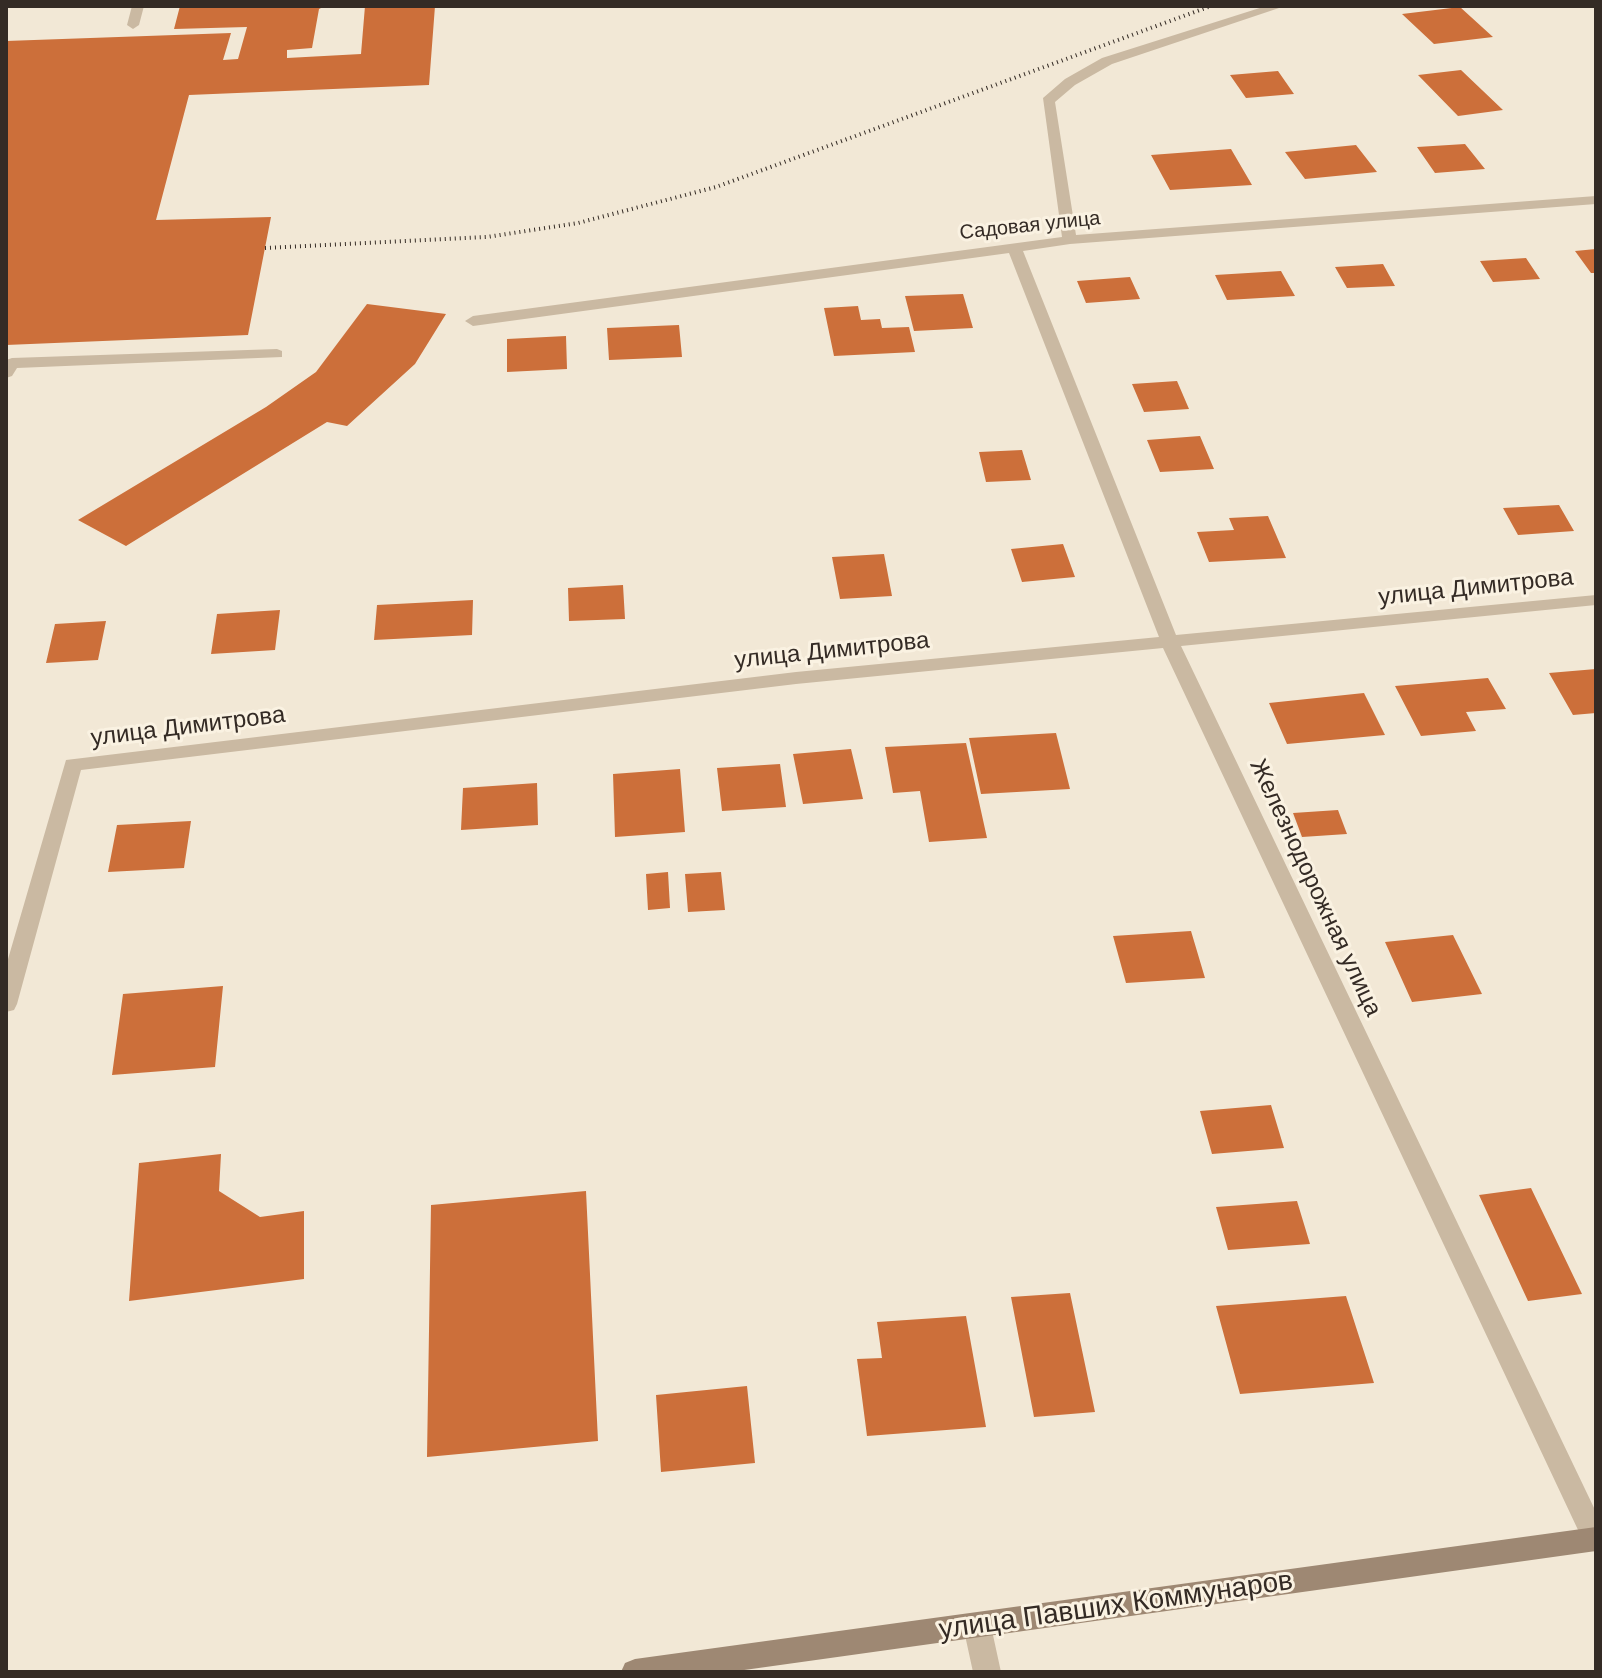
<!DOCTYPE html>
<html>
<head>
<meta charset="utf-8">
<style>
  body { margin:0 }
  #map { position:relative; width:1602px; height:1678px; overflow:hidden; background:#f2e8d6; font-family:Arial,sans-serif }
  canvas { display:block }
  .frame { position:absolute; inset:0; border:8px solid #342b25; pointer-events:none }
</style>
</head>
<body>
<div id="map">
<canvas width="1602" height="1678"></canvas>
<div class="frame"></div>
</div>
<script>
const g = document.querySelector('canvas').getContext('2d');
g.lineJoin = 'round';
function fillPath(path, color) { g.fillStyle = color; g.fill(path, 'evenodd'); }
const toPath = rows => new Path2D(rows.map(r => 'M' + r).join(''));
function trace(path, color, width, dash) { g.strokeStyle = color; g.lineWidth = width; g.lineCap = dash ? 'butt' : 'round'; g.setLineDash(dash || []); g.stroke(path); }
function label(font, color, halo, rows, align = 'center') {
  g.font = font + ' Arial,sans-serif'; g.lineWidth = 6; g.setLineDash([]); g.textBaseline = 'middle'; g.strokeStyle = halo; g.fillStyle = color; for (const [text, x, y, turn = 0] of rows) {
    g.save(); g.translate(x, y); g.rotate((+turn || 0) * Math.PI / 180); g.textAlign = isNaN(turn) ? turn : align; if (halo) g.strokeText(text, 0, 0); g.fillText(text, 0, 0); g.restore();
  }
}
const building = toPath([
  [180,6,325,6,319,9,312,48,287,50,287,58,361,54,365,6,435,6,429,85,189,95,156,220,271,217,248,335,6,345,6,41,231,33,223,60,238,59,247,27,174,29],
  [1460,7,1493,37,1434,44,1402,14],
  [1461,70,1503,110,1458,116,1418,75],
  [1278,71,1294,94,1246,98,1230,75],
  [1465,144,1485,169,1435,173,1417,147],
  [1356,145,1377,172,1305,179,1285,152],
  [1231,149,1252,185,1170,190,1151,155],
  [1596,249,1596,273,1591,273,1575,251],
  [1526,258,1540,279,1493,282,1480,261],
  [1383,264,1395,286,1347,288,1335,267],
  [1281,271,1295,296,1227,300,1215,275],
  [1130,277,1140,299,1086,303,1077,281],
  [963,294,973,328,914,331,905,296],
  [367,304,446,314,415,364,347,426,327,422,126,546,78,520,266,407,316,372],
  [858,306,861,320,880,319,882,328,909,327,915,352,834,356,824,308],
  [679,325,682,357,609,360,607,328],
  [566,336,567,369,507,372,507,339],
  [1177,381,1189,409,1144,412,1132,384],
  [1200,436,1214,469,1160,472,1147,440],
  [1022,450,1031,480,986,482,979,452],
  [1559,505,1574,531,1518,535,1503,508],
  [1268,516,1286,558,1209,562,1197,532,1234,530,1229,518],
  [1063,544,1075,577,1022,582,1011,549],
  [884,554,892,596,840,599,832,557],
  [623,585,625,619,569,621,568,588],
  [473,600,472,635,374,640,377,605],
  [280,610,275,650,211,654,217,614],
  [106,621,98,660,46,663,55,624],
  [1596,669,1596,713,1573,715,1549,673],
  [1488,678,1506,709,1466,712,1476,731,1421,736,1395,686],
  [1364,693,1385,735,1287,744,1269,703],
  [1056,733,1070,789,981,794,969,738],
  [966,743,987,838,929,842,920,791,893,793,885,747],
  [851,749,863,799,803,804,793,754],
  [780,764,786,807,722,811,717,768],
  [680,769,685,832,615,837,613,774],
  [537,783,538,825,461,830,463,788],
  [1338,810,1347,834,1302,837,1293,813],
  [191,821,184,868,108,872,117,825],
  [668,872,670,908,648,910,646,874],
  [721,872,725,910,688,912,685,874],
  [1191,931,1205,978,1126,983,1113,936],
  [1453,935,1482,994,1412,1002,1385,942],
  [223,986,215,1067,112,1075,123,994],
  [1271,1105,1284,1148,1212,1154,1200,1111],
  [221,1154,219,1191,260,1217,304,1211,304,1279,129,1301,139,1163],
  [1531,1188,1582,1294,1528,1301,1479,1195],
  [586,1191,598,1441,427,1457,431,1205],
  [1297,1201,1310,1244,1228,1250,1216,1207],
  [1070,1293,1095,1412,1034,1417,1011,1297],
  [1346,1296,1374,1383,1240,1394,1216,1306],
  [966,1316,986,1427,867,1436,857,1359,882,1358,877,1322],
  [747,1386,755,1463,661,1472,656,1395]
]);
const lane = toPath([
  [132,6,144,6,139,25,133,29,127,25,132,6],
  [277,349,282,351,282,357,17,368,12,376,6,378,6,360,12,358,277,349],
  [977,1613,987,1617,991,1626,1001,1672,973,1672,963,1626,967,1617,977,1613]
]);
const street = toPath([
  [1266,6,1285,6,1112,64,1075,85,1055,102,1076,235,1596,196,1596,204,1070,244,1023,251,1176,635,1596,595,1596,605,1181,646,1596,1512,1596,1552,1587,1549,1163,648,796,684,81,770,17,1004,14,1010,6,1012,6,966,66,760,796,672,1159,637,1009,253,473,326,465,321,473,316,1062,237,1043,98,1065,79,1102,58,1266,6]
]);
const secondary = toPath([
  [1596,1527,1596,1551,730,1672,621,1672,625,1663,635,1659,1596,1527]
]);
const rail = toPath([
  [265,248,487,237,578,223,716,187,1211,6]
]);
const farStreetnames = [
  ["Садовая улица",1030,226,-6]
];
const streetNames = [
  ["улица Димитрова",1476,588,-6],
  ["улица Димитрова",832,651,-6],
  ["улица Димитрова",188,727,-7],
  ["Железнодорожная улица",1315,888,65]
];
const nearStreetnames = [
  ["улица Павших Коммунаров",1116,1606,-8]
];
fillPath(building, '#cc6f3a');
fillPath(lane, '#cab9a2');
fillPath(street, '#cab9a2');
fillPath(secondary, '#9e8873');
trace(rail, '#342b25', 4, [1, 4]);
label('20px', '#342b25', '#faf2e2', farStreetnames);
label('24px', '#342b25', '#faf2e2', streetNames);
label('28px', '#342b25', '#faf2e2', nearStreetnames);
</script>
</body>
</html>
